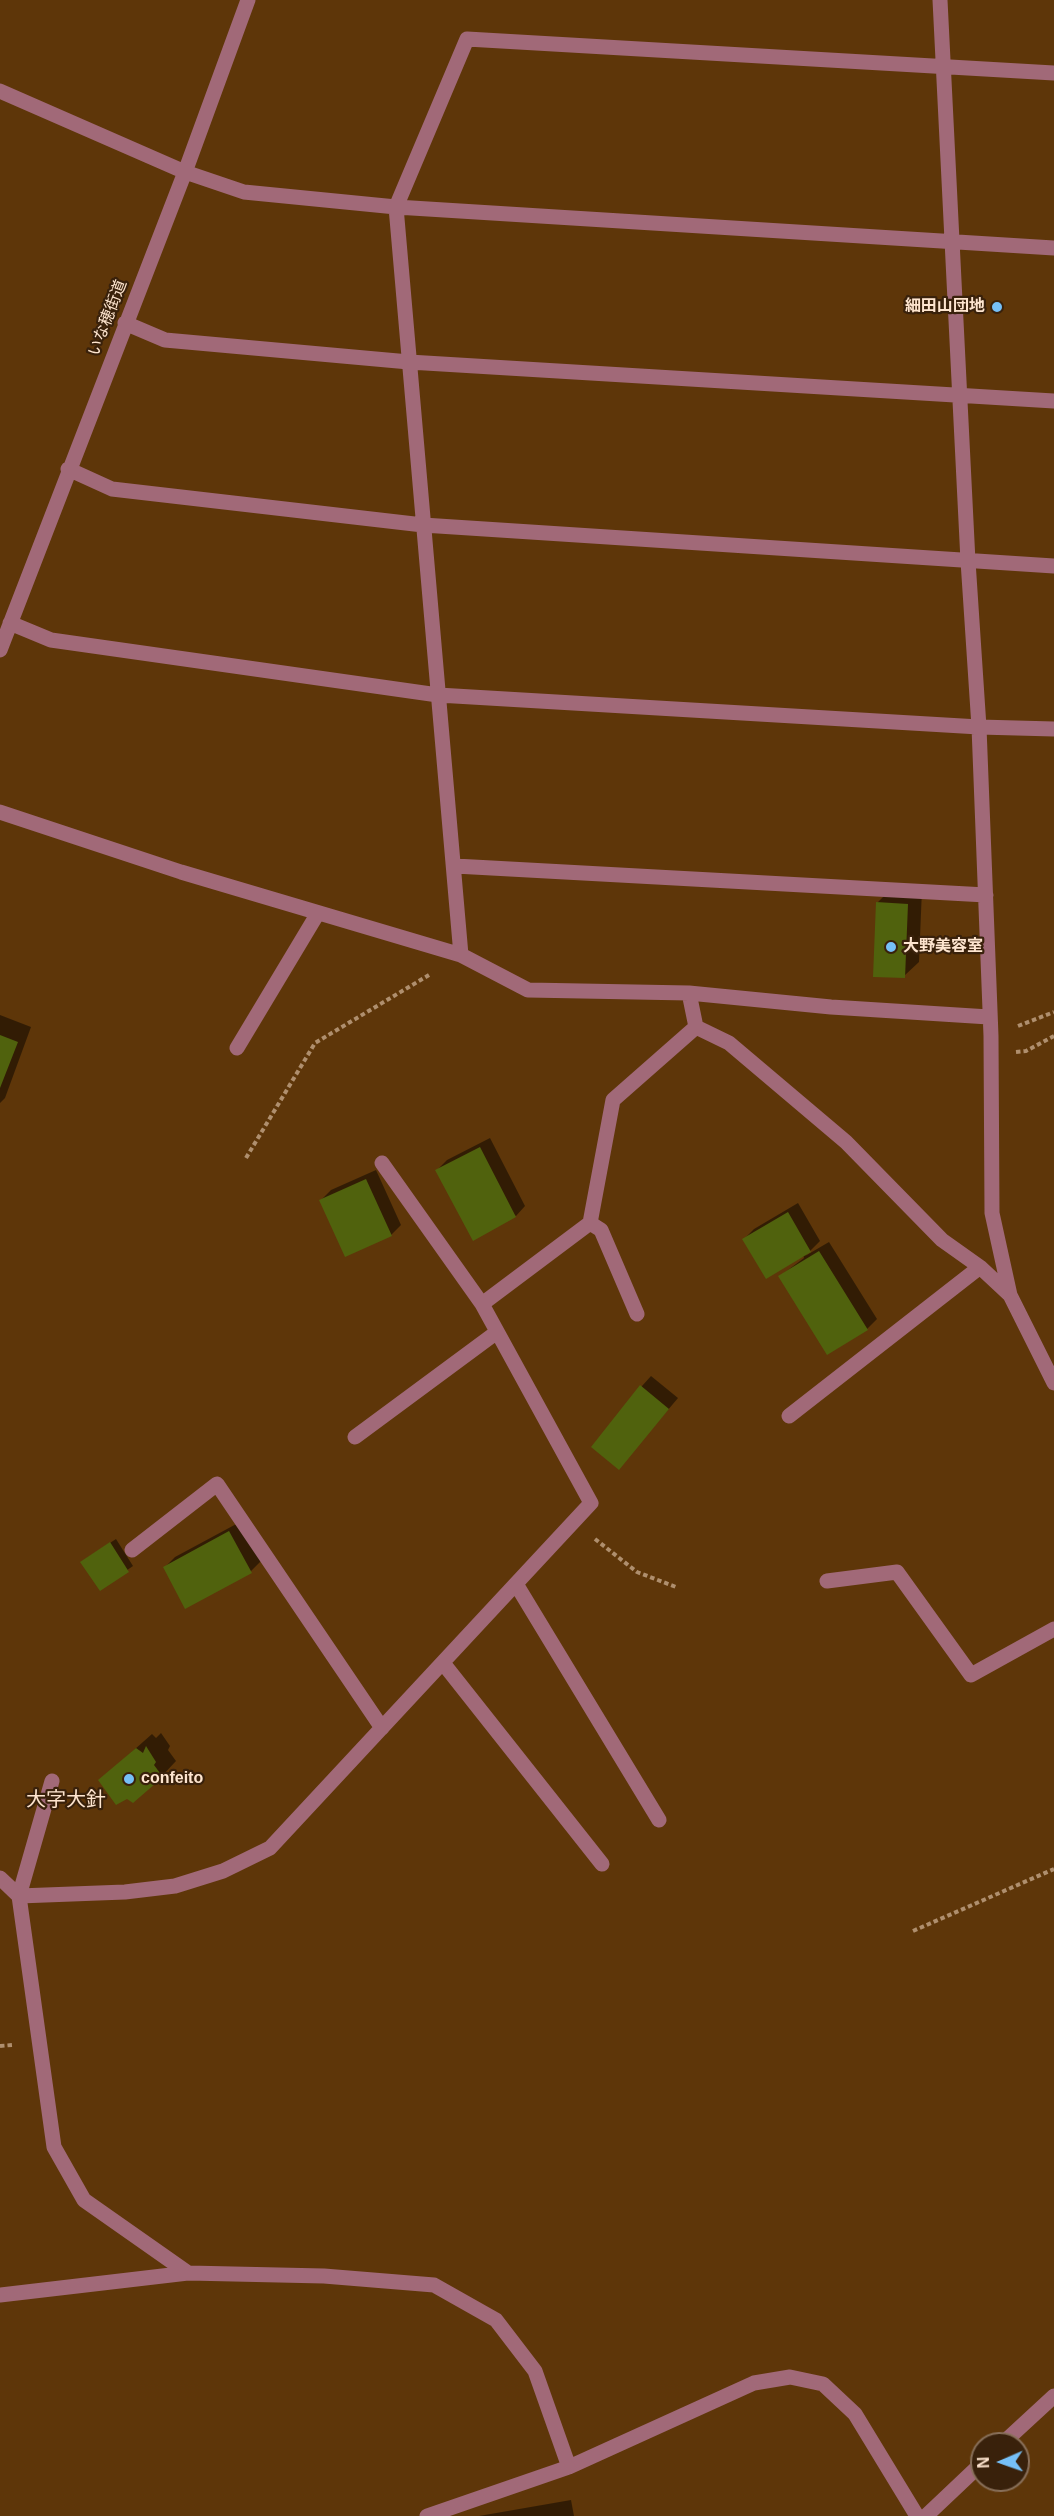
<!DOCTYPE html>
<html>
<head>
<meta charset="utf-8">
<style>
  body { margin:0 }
  #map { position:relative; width:1054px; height:2516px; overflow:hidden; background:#5e3609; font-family:Arial,sans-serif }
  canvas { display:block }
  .north { position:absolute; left:970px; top:2432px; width:60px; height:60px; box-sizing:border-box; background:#39210b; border:2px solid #886f59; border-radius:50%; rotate:268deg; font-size:16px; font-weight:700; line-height:24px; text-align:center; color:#fee5cf }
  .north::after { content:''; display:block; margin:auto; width:21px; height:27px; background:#76c0f7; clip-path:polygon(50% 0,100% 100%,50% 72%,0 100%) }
</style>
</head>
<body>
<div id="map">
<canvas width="1054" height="2516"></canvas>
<div class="north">N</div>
</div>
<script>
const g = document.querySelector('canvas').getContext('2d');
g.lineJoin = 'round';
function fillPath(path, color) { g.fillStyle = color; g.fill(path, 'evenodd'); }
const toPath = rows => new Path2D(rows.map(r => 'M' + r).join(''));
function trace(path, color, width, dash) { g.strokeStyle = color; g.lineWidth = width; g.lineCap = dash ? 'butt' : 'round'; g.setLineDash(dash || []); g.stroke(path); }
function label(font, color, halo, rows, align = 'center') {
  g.font = font + ' Arial,"Noto Sans JP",sans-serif'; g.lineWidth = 4.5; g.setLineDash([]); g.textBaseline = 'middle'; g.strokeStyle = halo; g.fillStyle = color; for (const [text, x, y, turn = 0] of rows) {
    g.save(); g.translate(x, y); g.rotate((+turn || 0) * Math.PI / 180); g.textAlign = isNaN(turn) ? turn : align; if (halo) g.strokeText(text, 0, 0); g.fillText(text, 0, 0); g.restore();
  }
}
const shadow = toPath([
  [892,888,922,889,919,962,904,976,877,903],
  [0,1015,31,1027,5,1098,0,1103],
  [490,1138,525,1206,516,1216,437,1170,447,1160],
  [376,1170,401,1225,391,1235,321,1200,331,1190],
  [798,1203,820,1241,805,1256,829,1242,877,1319,867,1329,780,1276,804,1258,803,1255,744,1239,754,1229],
  [651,1376,678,1398,619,1468,642,1386],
  [240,1522,261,1561,251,1571,165,1567,175,1557],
  [116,1539,133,1566,100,1589,87,1558],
  [161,1733,170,1746,168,1750,176,1761,162,1776,100,1780,152,1734,156,1738],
  [571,2500,574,2516,479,2516]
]);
const building = toPath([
  [876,902,908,904,905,978,873,977],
  [0,1035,18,1042,0,1088],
  [480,1147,516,1217,473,1241,435,1170],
  [366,1179,392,1236,345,1257,319,1200],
  [788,1212,811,1252,766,1279,742,1239],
  [819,1251,868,1330,827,1355,778,1276],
  [640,1385,669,1409,619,1470,591,1447],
  [229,1531,252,1573,185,1609,163,1567],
  [110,1542,129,1572,100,1591,80,1562],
  [146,1746,156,1762,154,1765,163,1777,133,1803,127,1799,116,1805,98,1780,136,1748,143,1753]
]);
const path = toPath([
  [1018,1026,1054,1012],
  [1016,1052,1026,1051,1054,1036],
  [246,1158,315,1043,429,975],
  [595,1539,637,1572,676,1587],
  [913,1931,1054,1869],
  [0,2046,12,2045]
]);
const minor = toPath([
  [940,0,968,561,979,727,991,1036,992,1213,1010,1295,1054,1383],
  [0,91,185,172,244,192,396,207,1054,248],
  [125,323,165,340,409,362,1054,401],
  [68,469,112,489,423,525,1054,566],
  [10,623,51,640,438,695,979,727,1054,729],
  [0,650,185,172,248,0],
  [0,812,181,872,461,955,528,990,689,993,696,1027],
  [455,866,986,895],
  [461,955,396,207,467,39,1054,73],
  [689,993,831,1007,989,1017],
  [696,1027,729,1043,846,1142,942,1240,980,1267,1010,1295],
  [237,1048,318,913],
  [382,1163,482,1304],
  [590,1223,601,1230,637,1314],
  [789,1416,980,1267],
  [355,1437,497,1332],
  [132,1550,217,1484,382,1728],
  [827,1581,897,1572,971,1675,1054,1629],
  [516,1584,659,1820],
  [443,1663,602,1864],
  [52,1781,19,1896,54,2147,84,2200,188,2273,324,2276,434,2285,496,2320,535,2371,569,2467],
  [0,1878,19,1896,125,1892,175,1886,223,1871,270,1848,591,1503,482,1304,590,1223,613,1100,696,1027],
  [0,2295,188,2273],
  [1002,2444,1054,2396],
  [427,2516,569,2467,754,2383,790,2377,823,2384,855,2414,917,2516],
  [926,2516,982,2463]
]);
const markers = [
  [997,307,6,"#76c0f7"],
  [891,947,6,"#76c0f7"],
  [129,1779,6,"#76c0f7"]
];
const poiNames = [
  ["細田山団地",985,307,"right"],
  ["大野美容室",903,947],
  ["confeito",141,1779]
];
const streetNames = [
  ["いな穂街道",108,318,-69]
];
const quarterNames = [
  ["大字大針",66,1800]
];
fillPath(shadow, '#0007');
fillPath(building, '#50620d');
trace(path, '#af8f6e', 4, [4.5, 3]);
trace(minor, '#a16978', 15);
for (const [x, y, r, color] of markers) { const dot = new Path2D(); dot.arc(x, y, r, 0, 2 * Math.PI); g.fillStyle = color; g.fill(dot); trace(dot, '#39210b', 2); }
label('bold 16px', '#fee5cf', '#39210b', poiNames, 'left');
label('16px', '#fee5cf', '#39210b', streetNames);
label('20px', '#fee5cf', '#39210b', quarterNames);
</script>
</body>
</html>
